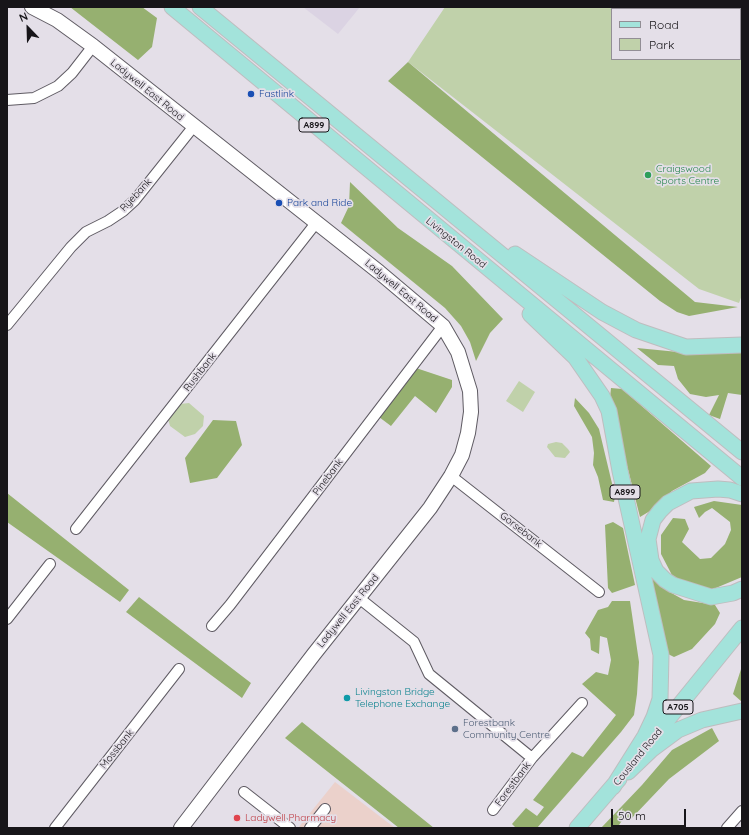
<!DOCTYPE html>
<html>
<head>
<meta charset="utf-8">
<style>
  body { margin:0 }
  #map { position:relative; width:749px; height:835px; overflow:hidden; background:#e4dfe8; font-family:Quicksand,sans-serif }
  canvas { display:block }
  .frame { position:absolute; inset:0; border:8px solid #171519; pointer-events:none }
  .legend { position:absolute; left:611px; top:8px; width:130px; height:52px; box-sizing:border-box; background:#e4dfe8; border:1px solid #928e95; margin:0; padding:5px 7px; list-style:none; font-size:12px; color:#171519 }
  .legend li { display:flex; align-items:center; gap:8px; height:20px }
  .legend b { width:20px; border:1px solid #928e95 }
  .north { position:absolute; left:8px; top:8px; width:40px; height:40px; -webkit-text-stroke:3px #e4dfe8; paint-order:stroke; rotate:337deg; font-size:11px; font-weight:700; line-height:16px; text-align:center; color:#171519 }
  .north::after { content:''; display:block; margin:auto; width:14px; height:18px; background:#171519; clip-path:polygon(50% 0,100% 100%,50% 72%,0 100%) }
  .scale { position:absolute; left:611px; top:809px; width:75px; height:18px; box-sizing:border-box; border:2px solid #171519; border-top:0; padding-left:5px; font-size:12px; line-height:14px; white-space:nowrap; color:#171519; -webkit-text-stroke:3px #e4dfe8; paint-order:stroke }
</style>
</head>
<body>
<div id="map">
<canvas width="749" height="835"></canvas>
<div class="frame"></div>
<ul class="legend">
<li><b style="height:5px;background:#a3e3db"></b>Road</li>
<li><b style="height:11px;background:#c0d1aa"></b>Park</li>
</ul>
<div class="north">N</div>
<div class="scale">50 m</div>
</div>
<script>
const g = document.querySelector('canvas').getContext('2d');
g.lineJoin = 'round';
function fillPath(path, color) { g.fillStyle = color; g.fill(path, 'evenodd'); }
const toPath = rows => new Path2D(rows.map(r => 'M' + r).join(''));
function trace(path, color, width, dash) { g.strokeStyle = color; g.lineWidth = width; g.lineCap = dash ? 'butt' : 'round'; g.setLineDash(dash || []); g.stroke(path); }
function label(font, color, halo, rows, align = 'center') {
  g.font = font + ' Quicksand,sans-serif'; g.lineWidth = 3.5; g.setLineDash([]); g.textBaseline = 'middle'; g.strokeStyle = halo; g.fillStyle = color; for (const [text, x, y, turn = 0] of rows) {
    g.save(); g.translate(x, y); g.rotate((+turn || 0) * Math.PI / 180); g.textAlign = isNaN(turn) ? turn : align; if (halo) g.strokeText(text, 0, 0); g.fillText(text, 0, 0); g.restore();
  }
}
const commercial = toPath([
  [335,782,395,828,298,828]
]);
const built = toPath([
  [303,7,360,7,338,34]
]);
const green = toPath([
  [445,7,742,7,742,295,739,303,699,289,408,62],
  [612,9,740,9,740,59,612,59],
  [519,381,535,392,523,412,506,401],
  [189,403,204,416,203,426,195,434,185,437,170,426,168,419,180,404],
  [556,442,562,443,568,449,570,452,565,458,555,457,547,447,548,444]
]);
const forest = toPath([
  [70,7,142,7,157,18,152,47,138,60],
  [408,62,695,302,738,307,689,316,677,312,660,301,388,81],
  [350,182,398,228,452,266,503,319,490,333,476,361,470,342,461,326,445,308,341,223,349,206],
  [637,348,678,352,742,349,742,395,728,393,720,419,709,415,719,395,706,397,690,394,678,379,674,366,658,365],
  [416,368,452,380,452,387,436,413,415,396,391,426,379,417],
  [611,388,622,389,711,466,705,473,672,491,655,508,640,517,610,398],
  [575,398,589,413,599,429,615,496,614,502,603,500,598,477,593,465,594,453,592,437,574,406],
  [213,420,236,421,242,445,217,478,190,483,185,458],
  [7,493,129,590,120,602,7,522],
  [714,501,742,505,742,577,711,590,689,587,673,577,661,554,661,535,673,518,685,519,689,529,682,542,700,559,711,558,725,544,731,530,730,522,712,508,705,512,699,518,694,507],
  [613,522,623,528,635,585,612,593,608,588,605,525],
  [655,575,666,590,684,600,715,605,720,613,715,624,692,649,674,657,666,653,649,578],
  [139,597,251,683,242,698,126,612],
  [612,601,630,601,639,662,637,694,634,715,621,732,537,828,516,828,512,824,526,808,537,816,544,807,533,800,572,752,583,757,616,715,582,684,596,672,608,675,611,660,607,638,600,636,599,654,591,650,590,639,585,633,598,610,608,607],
  [742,666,742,702,733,694],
  [302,722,434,828,399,828,285,738],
  [712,728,719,741,669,779,629,821,623,819,617,828,601,828,642,785,672,750]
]);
const street = toPath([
  [7,100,34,98,58,86,72,73,93,46],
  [7,325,71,247,86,232,108,221,123,211,135,200,194,126],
  [451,476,599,592],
  [76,529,316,223],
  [359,598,414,642,429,674,532,758],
  [7,619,50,564],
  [212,626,230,605,443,326],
  [244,792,290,828],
  [493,810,532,758,582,703],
  [55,828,179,669],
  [310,828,325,809],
  [727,828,742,811]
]);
const secondary = toPath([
  [32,7,57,20,93,46,379,272,443,326,458,352,470,391,471,412,468,433,462,455,451,476,430,508,314,654,181,828]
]);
const primary = toPath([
  [172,7,742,478],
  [200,7,742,452],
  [515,254,602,312,636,330,686,347,742,345],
  [530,314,575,357,602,396,609,411,620,471,661,655,660,699,654,717,645,736,613,787],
  [742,494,730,490,718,489,691,491,668,503,660,511,653,520,648,539,651,560,656,571,665,580,673,585,711,597,733,593,742,589],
  [647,745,742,628],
  [628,772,651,750,678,730,702,720,742,711],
  [577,828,619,779]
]);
const markers = [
  [251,94,4,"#1a4fb4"],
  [648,175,4,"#2e9e5b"],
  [279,203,4,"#1a4fb4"],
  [347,698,4,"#0f9aa8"],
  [455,729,4,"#5c6f8a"],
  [237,818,4,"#e0444e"]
];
const shields = [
  [314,125,30],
  [625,492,30],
  [678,707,30]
];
const shieldNames = [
  ["A899",314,125],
  ["A899",625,492],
  ["A705",678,707]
];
const streetNames = [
  ["Ladywell East Road",147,90,39],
  ["Ryebank",136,195,-47],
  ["Livingston Road",456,243,39],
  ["Ladywell East Road",401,291,40],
  ["Rushbank",200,372,-52],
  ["Pinebank",328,477,-53],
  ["Gorsebank",521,530,38],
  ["Ladywell East Road",348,611,-51],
  ["Mossbank",117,749,-51],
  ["Cousland Road",638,757,-51],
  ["Forestbank",513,784,-53]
];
const transitNames = [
  ["Fastlink",259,94],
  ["Park and Ride",287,203]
];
const leisureNames = [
  ["Craigswood",656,169],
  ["Sports Centre",656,181]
];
const cultureNames = [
  ["Livingston Bridge",355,692],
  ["Telephone Exchange",355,704]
];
const serviceNames = [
  ["Forestbank",463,723],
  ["Community Centre",463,735]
];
const healthNames = [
  ["Ladywell Pharmacy",245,818]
];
fillPath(commercial, '#ebd1cb');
fillPath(built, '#dbd3e3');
fillPath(green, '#c0d1aa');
fillPath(forest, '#96b070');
trace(street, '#5f5b63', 12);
trace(secondary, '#5f5b63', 16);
trace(primary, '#bebdbf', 17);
trace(street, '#fff', 10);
trace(secondary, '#fff', 14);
trace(primary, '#a3e3db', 15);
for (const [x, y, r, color] of markers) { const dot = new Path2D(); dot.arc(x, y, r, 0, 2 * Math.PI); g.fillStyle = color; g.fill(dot); trace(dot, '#e4dfe8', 1.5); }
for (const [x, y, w] of shields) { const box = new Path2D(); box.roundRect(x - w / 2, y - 7, w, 14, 3); g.fillStyle = '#e4dfe8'; g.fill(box); trace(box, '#171519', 1); }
label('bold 9px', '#171519', null, shieldNames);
label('10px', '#171519', '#e4dfe8', streetNames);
label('10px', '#164399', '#e4dfe8', transitNames, 'left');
label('10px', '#27864d', '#e4dfe8', leisureNames, 'left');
label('10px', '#0d838f', '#e4dfe8', cultureNames, 'left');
label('10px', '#4e5e75', '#e4dfe8', serviceNames, 'left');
label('10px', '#be3a42', '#e4dfe8', healthNames, 'left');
</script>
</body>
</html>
